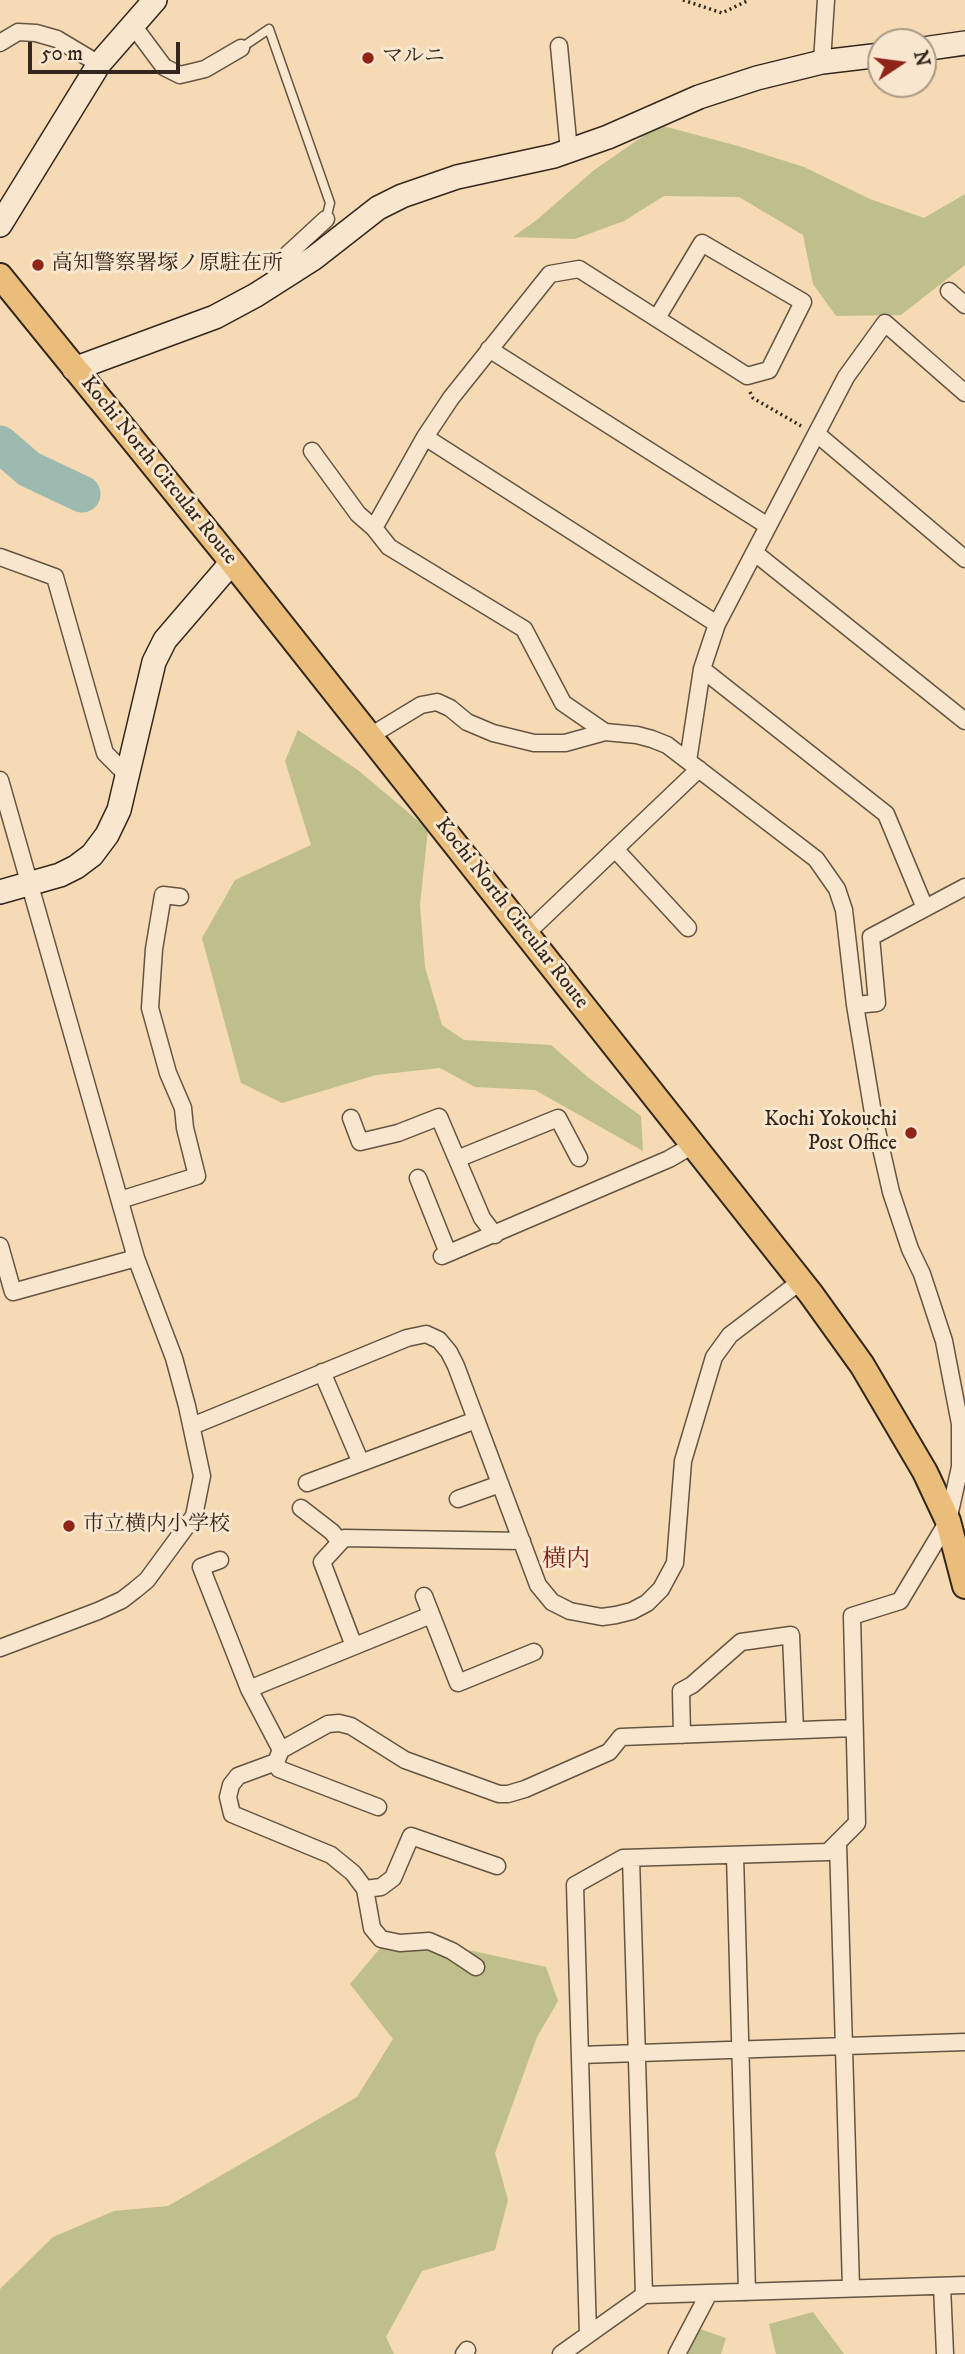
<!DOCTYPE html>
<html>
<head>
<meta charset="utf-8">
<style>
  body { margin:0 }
  #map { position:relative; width:965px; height:2354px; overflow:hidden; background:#f5dab4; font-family:"IM FELL DW Pica",serif }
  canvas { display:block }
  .north { position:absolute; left:867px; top:28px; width:70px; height:70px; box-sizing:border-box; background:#f8e7ce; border:2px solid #a99a87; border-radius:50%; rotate:77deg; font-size:19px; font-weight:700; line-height:28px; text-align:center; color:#33271d }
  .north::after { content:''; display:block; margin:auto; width:24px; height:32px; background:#8f2418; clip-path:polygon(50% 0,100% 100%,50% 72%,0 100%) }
  .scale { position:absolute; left:28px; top:42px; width:152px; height:32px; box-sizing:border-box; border:4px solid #33271d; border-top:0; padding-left:9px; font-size:21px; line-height:24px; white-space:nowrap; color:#33271d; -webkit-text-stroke:5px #f8e7ce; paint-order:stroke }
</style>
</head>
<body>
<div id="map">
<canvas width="965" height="2354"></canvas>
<div class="north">N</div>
<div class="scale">50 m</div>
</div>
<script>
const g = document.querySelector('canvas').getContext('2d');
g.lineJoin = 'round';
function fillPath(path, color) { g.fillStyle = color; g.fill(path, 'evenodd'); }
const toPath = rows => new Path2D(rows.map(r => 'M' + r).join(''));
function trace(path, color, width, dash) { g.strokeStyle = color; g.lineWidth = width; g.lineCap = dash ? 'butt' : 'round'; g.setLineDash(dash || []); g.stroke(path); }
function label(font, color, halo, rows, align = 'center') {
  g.font = font + ' "IM FELL DW Pica","Noto Serif JP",serif'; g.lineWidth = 6; g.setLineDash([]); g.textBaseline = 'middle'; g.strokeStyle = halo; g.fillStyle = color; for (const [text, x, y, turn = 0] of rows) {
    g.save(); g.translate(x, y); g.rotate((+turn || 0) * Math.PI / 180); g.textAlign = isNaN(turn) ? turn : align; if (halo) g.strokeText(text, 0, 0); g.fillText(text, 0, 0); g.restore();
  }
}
const green = toPath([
  [659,125,738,146,804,167,870,199,924,218,965,194,965,265,901,315,836,316,813,284,803,235,739,197,664,196,624,221,575,239,513,237,538,219,593,171],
  [298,730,359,771,428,829,420,905,425,967,442,1025,464,1040,551,1045,590,1079,641,1116,643,1151,535,1090,475,1087,440,1068,376,1075,282,1103,241,1083,202,938,235,880,311,845,285,761],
  [387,1940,473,1951,546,1967,558,2001,537,2037,495,2153,508,2200,495,2250,422,2271,386,2337,394,2354,0,2354,0,2289,53,2237,114,2211,168,2206,357,2097,393,2039,350,1984],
  [813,2312,844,2354,776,2354,769,2324],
  [694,2327,726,2338,721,2354,680,2354]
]);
const river = toPath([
  [0,444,29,469,82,494]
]);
const path = toPath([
  [683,0,722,13,749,0],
  [750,392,753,398,801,426]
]);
const lane = toPath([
  [241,48,269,29,330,203,326,219]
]);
const street = toPath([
  [132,24,164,67,180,75,205,69,241,48],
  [0,43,18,32,36,33,57,39,99,64],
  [559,46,569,151],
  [822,62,826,0],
  [287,275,287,255,326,219],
  [949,291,965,305],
  [489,349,768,526],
  [817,434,965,559],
  [425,437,717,624],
  [312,451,358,514,374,528],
  [755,553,965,721],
  [0,557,55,577,105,753,127,775],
  [702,669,886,814,925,908],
  [605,732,563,703,524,629,389,547,374,528,425,437,451,398,550,274,579,269,747,376,769,370,803,302,702,243,657,318],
  [370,736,421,705,437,702,450,708,467,722,493,733,534,743,565,743,605,732,637,735,652,739,667,745,816,859,837,889,844,910,855,1005,873,1113,891,1192,910,1249,922,1274,944,1341,960,1424,960,1467,948,1521,900,1601,852,1616,857,1823,828,1852,623,1858,575,1885,588,2335],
  [688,761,702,669,717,624,846,377,885,323,965,393],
  [0,780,136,1258,174,1358,187,1406,202,1476,194,1516,147,1580,135,1590,122,1600,98,1611,0,1648],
  [615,849,688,928],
  [526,934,699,769],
  [855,1005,877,1003,871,937,965,887],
  [351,1118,360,1142,398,1133,439,1117,482,1218,495,1235],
  [457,1159,558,1118,579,1158],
  [418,1178,448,1253],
  [120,1200,197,1176,185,1128,183,1108,168,1073,150,1008,154,949,163,895,180,897],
  [0,1246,13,1292,136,1258],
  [442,1256,669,1159,693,1145],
  [322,1372,361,1463],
  [192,1426,407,1338,426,1334,439,1340,449,1352,456,1366,538,1585,552,1602,570,1611,602,1617,616,1615,632,1611,647,1603,661,1589,675,1563,683,1461,714,1357,730,1335,801,1281],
  [307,1483,476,1420],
  [458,1499,500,1484],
  [301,1508,332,1532,340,1542],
  [220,1560,201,1567,249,1689,281,1750,328,1724,339,1723,351,1726,405,1760,499,1794,508,1794,525,1789,609,1752,621,1737,854,1728],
  [424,1596,458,1683,534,1652],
  [354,1646,322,1562,344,1538,522,1541],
  [249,1689,431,1615],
  [682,1735,681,1691,692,1685,741,1642,791,1635,795,1730],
  [281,1750,276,1762,238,1776,231,1785,228,1797,232,1814,331,1855,353,1873,365,1889,372,1928,381,1939,400,1943,429,1941,452,1951,476,1967],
  [276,1762,279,1769,378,1807],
  [838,1843,851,2288],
  [735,1855,747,2292],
  [631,1858,644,2295],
  [365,1889,381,1887,393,1878,411,1836,497,1866],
  [580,2055,965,2042],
  [942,2286,945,2354],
  [464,2354,467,2350],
  [561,2354,644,2295,965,2285],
  [677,2354,709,2293]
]);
const secondary = toPath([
  [923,49,965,43],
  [0,225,99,64,155,0],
  [74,369,215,317,256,295,314,258,378,208,402,196,457,177,554,156,608,137,699,97,757,78,822,62,881,55],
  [0,892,60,875,76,867,92,855,107,835,119,810,154,662,165,640,232,562]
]);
const primary = toPath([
  [0,276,232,562,811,1294,862,1365,925,1472,948,1521,965,1586]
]);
const markers = [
  [368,58,7,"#8f2418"],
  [38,265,7,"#8f2418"],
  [911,1133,7,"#8f2418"],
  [69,1526,7,"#8f2418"]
];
const poiNames = [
  ["マルニ",382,58],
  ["高知警察署塚ノ原駐在所",52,265],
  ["Kochi Yokouchi",897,1121,"right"],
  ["Post Office",897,1145,"right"],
  ["市立横内小学校",83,1526]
];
const streetNames = [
  ["Kochi North Circular Route",158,471,51],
  ["Kochi North Circular Route",511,914,52]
];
const quarterNames = [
  ["横内",566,1561]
];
fillPath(green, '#bebf8b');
trace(river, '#9cbaaf', 37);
trace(lane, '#645443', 11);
trace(street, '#645443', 19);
trace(secondary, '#33271d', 26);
trace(primary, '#33271d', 28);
trace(path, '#33271d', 3.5, [2, 3.5]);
trace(lane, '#f8e7ce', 8);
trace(street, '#f8e7ce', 16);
trace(secondary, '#f8e7ce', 23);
trace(primary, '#eabd7a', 24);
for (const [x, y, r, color] of markers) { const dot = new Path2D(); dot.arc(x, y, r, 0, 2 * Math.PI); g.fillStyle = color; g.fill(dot); trace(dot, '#f8e7ce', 2.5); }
label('21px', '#33271d', '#f8e7ce', poiNames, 'left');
label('21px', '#33271d', '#f8e7ce', streetNames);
label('24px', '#7a1f14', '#f8e7ce', quarterNames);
</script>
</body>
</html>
